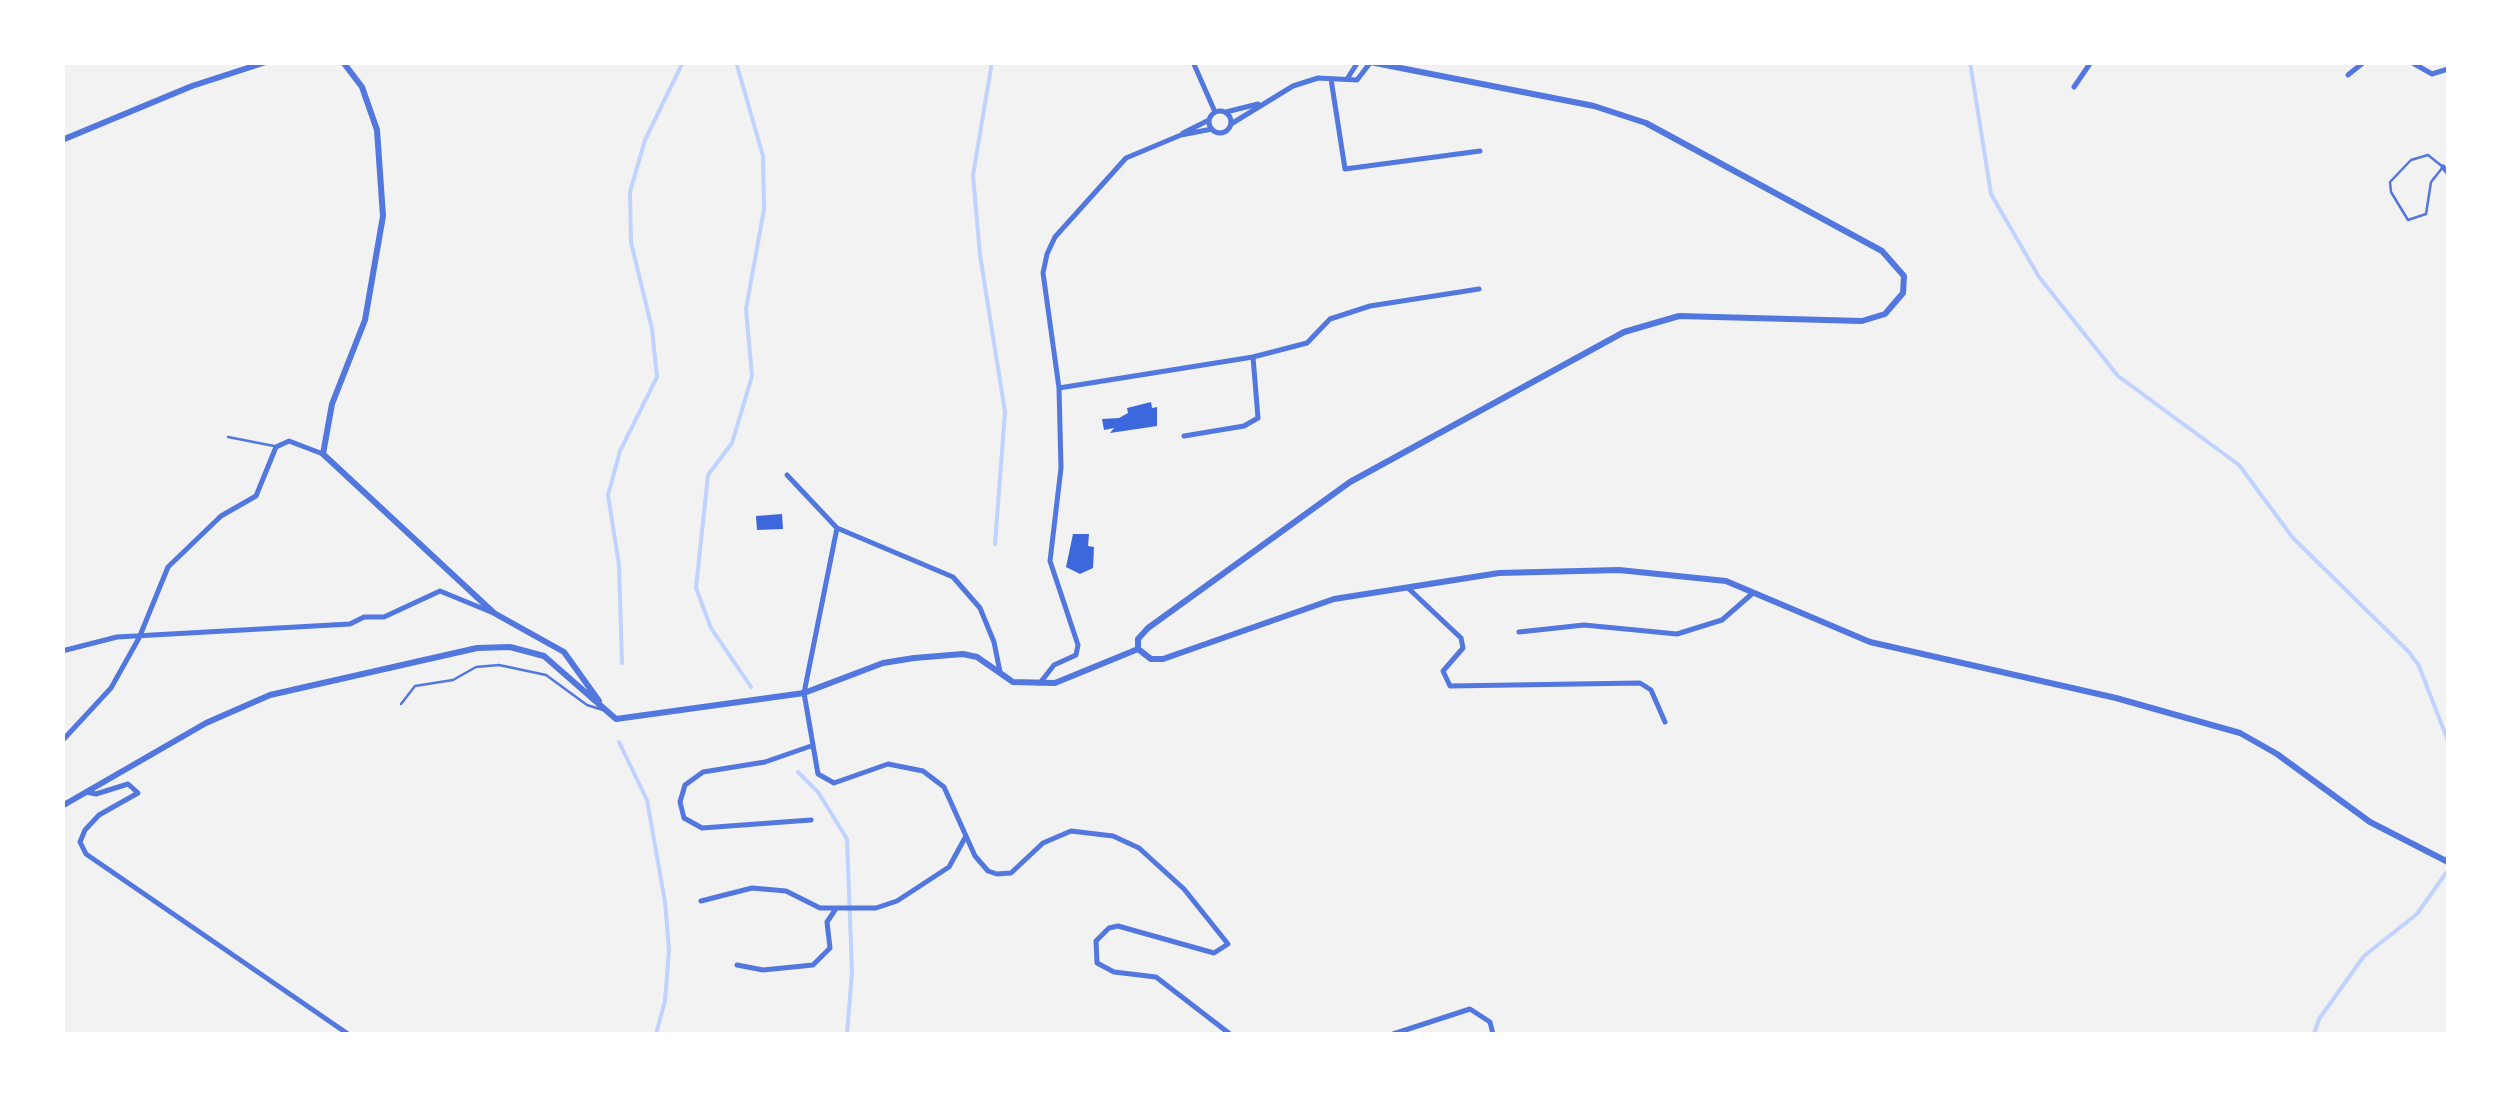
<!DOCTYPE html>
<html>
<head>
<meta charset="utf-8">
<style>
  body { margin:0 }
  #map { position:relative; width:2511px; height:1097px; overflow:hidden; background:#f2f2f2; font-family:"Work Sans",sans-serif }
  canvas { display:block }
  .frame { position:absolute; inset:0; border:65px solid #fff; pointer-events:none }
</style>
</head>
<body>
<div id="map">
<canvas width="2511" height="1097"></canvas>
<div class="frame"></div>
</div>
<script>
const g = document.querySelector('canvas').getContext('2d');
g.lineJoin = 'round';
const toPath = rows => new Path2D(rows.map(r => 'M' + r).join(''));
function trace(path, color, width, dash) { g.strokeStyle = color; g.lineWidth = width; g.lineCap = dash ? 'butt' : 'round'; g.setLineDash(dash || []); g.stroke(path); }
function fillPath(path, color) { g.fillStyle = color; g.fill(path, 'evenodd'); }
const stream = toPath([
  [736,62,763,156,764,209,746,309,752,376,732,443,708,475,696,588,711,628,751,687],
  [992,62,973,175,980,255,1005,412,995,544],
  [1970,62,1991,194,2039,277,2118,376,2239,465,2293,538,2409,652,2419,666,2448,741],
  [622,663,619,565,608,495,620,451,657,377,652,329,631,242,630,192,645,140,683,62],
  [619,742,647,800,665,902,669,950,665,1001,656,1034],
  [798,772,818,792,847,839,852,972,847,1034],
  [2314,1034,2319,1019,2364,956,2417,914,2446,873]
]);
const building = toPath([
  [1151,402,1152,408,1157,407,1157,426,1110,433,1114,428,1104,430,1102,419,1119,418,1128,413,1127,408],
  [782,514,783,529,757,530,756,516],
  [1073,534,1089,534,1088,546,1094,547,1093,568,1080,574,1066,567]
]);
const service = toPath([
  [2428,155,2443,167,2431,182,2426,214,2408,220,2391,192,2390,182,2411,160,2428,155],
  [228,437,274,446],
  [401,704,415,686,453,680,476,667,499,665,546,675,587,705,603,710]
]);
const minor = toPath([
  [1193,62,1215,112],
  [2411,62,2432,74,2448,69],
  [2348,75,2364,62],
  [1331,79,1345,169,1480,151],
  [1347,79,1358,62],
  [2074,87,2091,62],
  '1209 122a11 11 0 1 1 22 0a11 11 0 1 1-22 0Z',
  [1226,112,1258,104],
  [1231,124,1293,86,1318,78,1357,80,1370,63],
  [1183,133,1209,120],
  [2443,167,2448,173],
  [1059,388,1253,357,1307,343,1330,319,1370,306,1479,289],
  [1184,436,1244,426,1258,418,1253,357],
  [787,475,836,527],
  [1408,588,1461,638,1463,648,1443,671,1450,686,1640,683,1651,690,1665,722],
  [1519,632,1584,625,1677,634,1722,620,1753,593],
  [62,651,117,637,350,624,364,617,384,617,440,591,491,612],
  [1000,672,994,642,980,608,953,577,837,528,804,693,818,774,834,783,888,764,923,771,944,787,975,856,988,871,997,874,1011,873,1043,843,1071,831,1113,836,1139,848,1184,889,1228,944,1214,953,1118,926,1109,928,1096,941,1097,963,1114,972,1156,977,1230,1034],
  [1040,683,1054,665,1076,655,1078,645,1050,561,1061,468,1059,388,1043,273,1047,254,1055,237,1126,158,1181,135,1212,129],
  [62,741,111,688,139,638,168,567,221,516,256,496,276,447,289,441,323,454],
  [86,792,96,794,128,784,138,793,99,815,85,830,80,842,86,854,348,1034],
  [811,820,702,828,684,818,680,802,685,785,703,772,765,762,811,746],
  [701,901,752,888,786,891,820,908,876,908,897,901,949,867,966,836],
  [737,965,763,970,813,965,830,948,827,922,835,910],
  [1393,1034,1470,1009,1490,1022,1493,1034]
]);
const tertiary = toPath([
  [343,62,362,87,377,130,383,216,365,320,332,404,323,454,494,613,564,652,599,701],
  [62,140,192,86,266,62],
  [1138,649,1138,639,1148,628,1350,482,1624,332,1679,316,1862,321,1885,314,1903,293,1904,276,1882,251,1646,123,1594,106,1370,62],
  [1138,649,1151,659,1163,659,1334,599,1499,573,1619,570,1726,581,1870,642,2116,698,2240,733,2277,754,2370,822,2448,862],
  [62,806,206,723,270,695,477,648,510,647,544,656,616,719,804,693,883,663,914,658,963,654,977,657,1013,682,1055,683,1138,649]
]);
trace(stream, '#bfd3fe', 4);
fillPath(building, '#3d67dc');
trace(service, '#5277de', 2.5);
trace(minor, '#5277de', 5);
trace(tertiary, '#5277de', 6);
</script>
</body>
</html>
